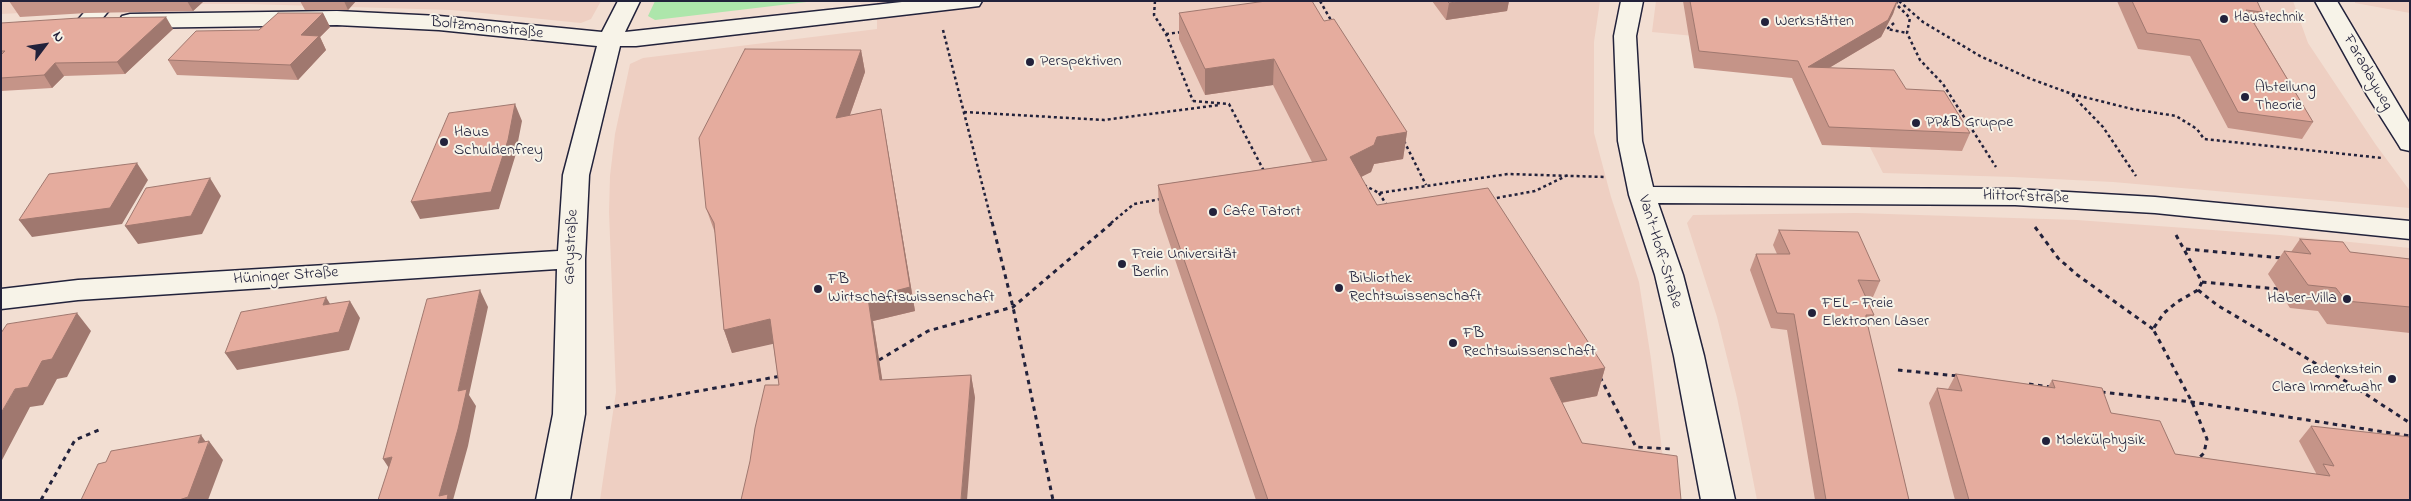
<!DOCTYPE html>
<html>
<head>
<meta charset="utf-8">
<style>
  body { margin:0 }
  #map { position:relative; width:2411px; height:501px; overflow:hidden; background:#f2ded2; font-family:"Indie Flower",sans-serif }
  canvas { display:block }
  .frame { position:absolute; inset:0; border:2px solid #22223b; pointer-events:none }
  .north { position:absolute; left:20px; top:20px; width:50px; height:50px; -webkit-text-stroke:4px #f7f3e8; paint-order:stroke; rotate:59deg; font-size:14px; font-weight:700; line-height:20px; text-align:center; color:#22223b }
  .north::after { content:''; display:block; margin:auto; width:18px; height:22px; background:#22223b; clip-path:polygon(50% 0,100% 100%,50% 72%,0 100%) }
</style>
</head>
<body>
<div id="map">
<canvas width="2411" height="501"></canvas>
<div class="frame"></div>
<div class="north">N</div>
</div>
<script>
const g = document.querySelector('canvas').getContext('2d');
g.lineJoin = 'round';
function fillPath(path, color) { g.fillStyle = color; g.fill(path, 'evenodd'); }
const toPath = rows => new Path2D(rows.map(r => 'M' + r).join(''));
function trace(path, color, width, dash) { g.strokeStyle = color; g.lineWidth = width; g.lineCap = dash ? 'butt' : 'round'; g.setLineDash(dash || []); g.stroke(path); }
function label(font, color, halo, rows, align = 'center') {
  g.font = font + ' "Indie Flower",sans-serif'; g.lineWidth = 4; g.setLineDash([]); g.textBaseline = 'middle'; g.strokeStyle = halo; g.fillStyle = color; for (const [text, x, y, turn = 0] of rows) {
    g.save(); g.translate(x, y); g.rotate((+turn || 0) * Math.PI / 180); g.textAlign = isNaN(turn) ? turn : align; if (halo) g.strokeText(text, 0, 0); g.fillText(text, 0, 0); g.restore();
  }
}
const built = toPath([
  [1,1,601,1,591,19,581,23,452,10,249,4,199,4,1,14],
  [877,1,1600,1,1594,42,1594,133,1611,197,1639,282,1651,359,1668,500,600,500,616,392,609,212,610,176,615,134,630,64,643,58,877,29],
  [1656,1,2293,1,2308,43,2376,145,2410,191,2410,208,2113,182,2013,177,1883,173,1820,48,1652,32],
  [2355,1,2410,1,2410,13,2355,3],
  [1856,213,2077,220,2280,235,2410,248,2410,500,1757,500,1737,398,1717,317,1687,223,1693,215]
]);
const green = toPath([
  [655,1,815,1,655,20,648,16]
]);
const pathFar1 = toPath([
  [1155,1,1154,15,1166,34,1193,101],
  [1320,1,1332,22],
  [1897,1,1896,4,1910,18,1907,33,1920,60,1943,84,1996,167],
  [1899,1,1923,22,1980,56,2031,79,2072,94,2132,109,2176,116,2197,129,2204,139,2382,158],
  [1894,23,1887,29,1907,33],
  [943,30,992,223],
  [1166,34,1182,32],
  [2072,95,2103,127,2136,176],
  [1193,101,1229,104,1265,173],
  [964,112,1104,120,1219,105],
  [1404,141,1426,185],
  [1364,185,1379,193,1508,174,1605,177],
  [1379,193,1388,207],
  [1491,199,1535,191,1568,175],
  [1111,223,1134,204,1161,199]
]);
const path = toPath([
  [992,222,1013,307,1053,500],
  [2035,227,2058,258,2076,274,2153,329],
  [2176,235,2202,282,2198,290,2177,302,2164,313,2153,329,2192,402,2207,439,2204,453,2198,459],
  [2186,249,2282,258],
  [2202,282,2278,289],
  [2198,290,2217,305,2347,382,2410,423],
  [879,360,928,331,1013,307,1113,222],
  [1898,370,1958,376],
  [1600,377,1636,447,1672,449],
  [2029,384,2050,387],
  [2101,392,2192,402,2410,436],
  [606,408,781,376],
  [41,500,75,440,101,429]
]);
const minor = toPath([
  [94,1,117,1,95,27,87,29,79,27,76,22,94,1],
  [618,1,640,1,625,32,911,1,982,1,979,6,971,7,636,46,620,46,589,175,585,259,585,414,570,500,536,500,553,414,557,269,78,300,1,309,1,289,78,280,558,251,563,175,597,46,439,30,337,25,130,28,122,26,119,21,122,16,130,14,337,11,439,16,602,32,618,1],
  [1621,1,1643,1,1636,36,1642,141,1653,187,2015,189,2155,197,2410,221,2410,239,2155,213,2015,205,1658,203,1683,275,1704,356,1735,500,1701,500,1674,356,1655,275,1629,195,1618,141,1614,36,1621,1],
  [2315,1,2337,1,2410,124,2410,151,2401,149,2398,144,2367,95,2315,1]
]);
const wall = toPath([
  [9,1,204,1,193,11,87,13,20,17],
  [300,1,356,1,348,10,305,10],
  [1432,1,1509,1,1507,11,1446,20],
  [1683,1,1898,1,1893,14,1881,37,1829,68,1906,89,1970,133,1962,151,1822,145,1792,78,1694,68],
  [2117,1,2257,1,2262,12,2255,24,2313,122,2302,139,2228,128,2190,56,2138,49],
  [323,13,330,27,320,37,326,50,298,80,177,75,168,60,259,30],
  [1179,13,1324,21,1407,132,1403,159,1374,164,1371,172,1361,177,1377,205,1605,368,1597,396,1562,403,1582,443,1681,500,1256,500,1159,212,1158,185,1312,162,1273,85,1205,95,1179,39],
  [1,23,173,29,125,74,64,76,52,88,1,91],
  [861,50,865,72,850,115,881,109,915,311,873,321,882,380,971,375,975,398,779,385,773,343,732,353,724,330,715,233,706,208],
  [1779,230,1880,281,1873,297,1865,296,1874,315,1868,328,1909,500,1815,500,1787,330,1771,328,1750,270,1756,254,1777,254,1773,245],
  [2300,239,2350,252,2410,259,2410,333,2327,324,2318,311,2290,308,2268,274,2284,251,2291,252],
  [1956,374,2048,387,2052,380,2111,413,2175,454,2316,474,2316,473,2299,441,2311,426,2410,500,1955,500,1929,403,1937,388,1948,389]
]);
const shadedWall = toPath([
  [187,1,204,1,193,11],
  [344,1,356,1,348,10],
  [1463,1,1509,1,1507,11,1446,20,1449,3],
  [1897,1,1893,14,1881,37,1807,81,1808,67],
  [323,13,330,27,320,37,326,50,298,80,290,65,301,35],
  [166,17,173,29,125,74,117,62],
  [861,50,865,72,841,140,836,118],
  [1274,59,1273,85,1205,95,1205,69],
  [55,63,64,76,52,88,44,75],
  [515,104,522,121,515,157,499,209,420,219,411,202],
  [881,109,915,311,873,321,886,403,880,380,868,298],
  [1407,132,1403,159,1374,164,1371,172,1347,184,1350,157,1377,137],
  [137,163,148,180,122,224,32,237,19,220],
  [210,178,221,196,202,234,138,244,125,226],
  [480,290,488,307,469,395,476,406,468,446,453,500,442,500,439,496,458,391],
  [326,297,336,314,323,305],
  [350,301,360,318,349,350,237,370,225,353],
  [77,313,91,331,67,377,57,379,43,405,30,407,1,462,1,413,15,389],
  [770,319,777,343,732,353,724,330],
  [1605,368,1597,396,1543,406,1550,378],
  [971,375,975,398,967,500,961,500],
  [201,435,208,445,209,441,223,460,208,500,179,500],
  [392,457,394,476,383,459]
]);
const building = toPath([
  [1266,1,1312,1,1324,21,1334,19,1407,132,1377,137,1374,145,1350,157,1377,205,1488,188,1605,368,1550,378,1582,443,1677,456,1681,500,1268,500,1158,185,1327,160,1274,59,1205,69,1179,13,1266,1],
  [1447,1,1463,1,1449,3,1447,1],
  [1690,1,1897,1,1888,20,1808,67,1894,70,1906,89,1944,91,1970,133,1829,127,1798,61,1699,51,1690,1],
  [2132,1,2257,1,2262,12,2246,10,2313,122,2238,112,2200,40,2147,33,2132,1],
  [278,13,323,13,301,35,319,36,290,65,168,60,196,31,259,30,278,13],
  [166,17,117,62,55,63,44,75,1,78,1,55,5,51,1,51,1,23,79,18,166,17],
  [745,49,861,50,836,118,881,109,910,287,868,298,880,380,971,375,961,500,741,500,750,461,755,428,765,385,779,385,770,319,724,330,714,223,706,208,699,138,745,49],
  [515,104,508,140,491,192,411,202,449,113,515,104],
  [137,163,110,208,19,220,49,174,137,163],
  [210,178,191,216,125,226,146,188,210,178],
  [1779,230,1858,232,1880,281,1858,280,1874,315,1866,315,1866,318,1909,500,1826,500,1794,314,1777,313,1756,254,1790,254,1779,230],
  [2300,239,2343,242,2350,252,2410,259,2410,307,2346,301,2336,288,2308,285,2284,251,2311,254,2300,239],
  [480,290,458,391,467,389,458,429,439,496,448,494,447,500,378,500,392,457,383,459,427,299,480,290],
  [326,297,323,305,350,301,339,332,225,353,241,312,326,297],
  [77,313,52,359,42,361,28,387,15,389,1,413,1,333,7,324,77,313],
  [1956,374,2055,388,2052,380,2102,388,2111,413,2160,421,2175,454,2330,476,2323,464,2334,466,2311,426,2410,437,2410,500,1969,500,1937,388,1962,391,1956,374],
  [201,435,198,443,209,441,188,497,179,500,81,500,98,464,106,462,111,451,201,435]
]);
const markers = [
  [2224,19,5,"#22223b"],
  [1765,22,5,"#22223b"],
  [1030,62,5,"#22223b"],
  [2245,97,5,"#22223b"],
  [1916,123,5,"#22223b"],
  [444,142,5,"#22223b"],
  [1213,212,5,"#22223b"],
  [1122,264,5,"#22223b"],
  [1339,288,5,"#22223b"],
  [818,289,5,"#22223b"],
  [2347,299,5,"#22223b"],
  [1812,313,5,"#22223b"],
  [1453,343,5,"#22223b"],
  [2392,379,5,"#22223b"],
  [2046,441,5,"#22223b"]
];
const farPoinames = [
  ["Haustechnik",2234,19]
];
const poiNames = [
  ["Werkstätten",1775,22],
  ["Perspektiven",1040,62],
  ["Abteilung",2255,88],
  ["Theorie",2255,106],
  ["PP&B Gruppe",1926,123],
  ["Haus",454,133],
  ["Schuldenfrey",454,151],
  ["Cafe Tatort",1223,212],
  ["Freie Universität",1132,255],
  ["Berlin",1132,273],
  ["Bibliothek",1349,279],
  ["Rechtswissenschaft",1349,297],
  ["FB",828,280],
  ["Wirtschaftswissenschaft",828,298],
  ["Haber-Villa",2337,299,"right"],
  ["FEL - Freie",1822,304],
  ["Elektronen Laser",1822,322],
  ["FB",1463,334],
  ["Rechtswissenschaft",1463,352],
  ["Gedenkstein",2382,370,"right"],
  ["Clara Immerwahr",2382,388,"right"],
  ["Molekülphysik",2056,441]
];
const streetNames = [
  ["Boltzmannstraße",487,29,6],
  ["Faradayweg",2367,73,60],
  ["Hittorfstraße",2026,198,2],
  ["Garystraße",572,247,-87],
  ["Van't-Hoff-Straße",1659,252,73],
  ["Hüninger Straße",286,277,-4]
];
fillPath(built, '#eecfc2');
fillPath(green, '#ade6ab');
trace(minor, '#22223b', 3);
trace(pathFar1, '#22223b', 2.5, [3, 3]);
trace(path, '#22223b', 3, [4.5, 4.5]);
fillPath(minor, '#f7f3e8');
fillPath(wall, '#c59488');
fillPath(shadedWall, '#a0786f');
fillPath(building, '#e5ac9e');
trace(building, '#a0786f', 1);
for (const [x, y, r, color] of markers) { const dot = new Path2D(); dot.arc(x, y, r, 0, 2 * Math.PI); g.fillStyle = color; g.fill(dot); trace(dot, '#f7f3e8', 2); }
label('14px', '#22223b', '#f7f3e8', farPoinames, 'left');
label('16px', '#22223b', '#f7f3e8', poiNames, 'left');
label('16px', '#22223b', '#f7f3e8', streetNames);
</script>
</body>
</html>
